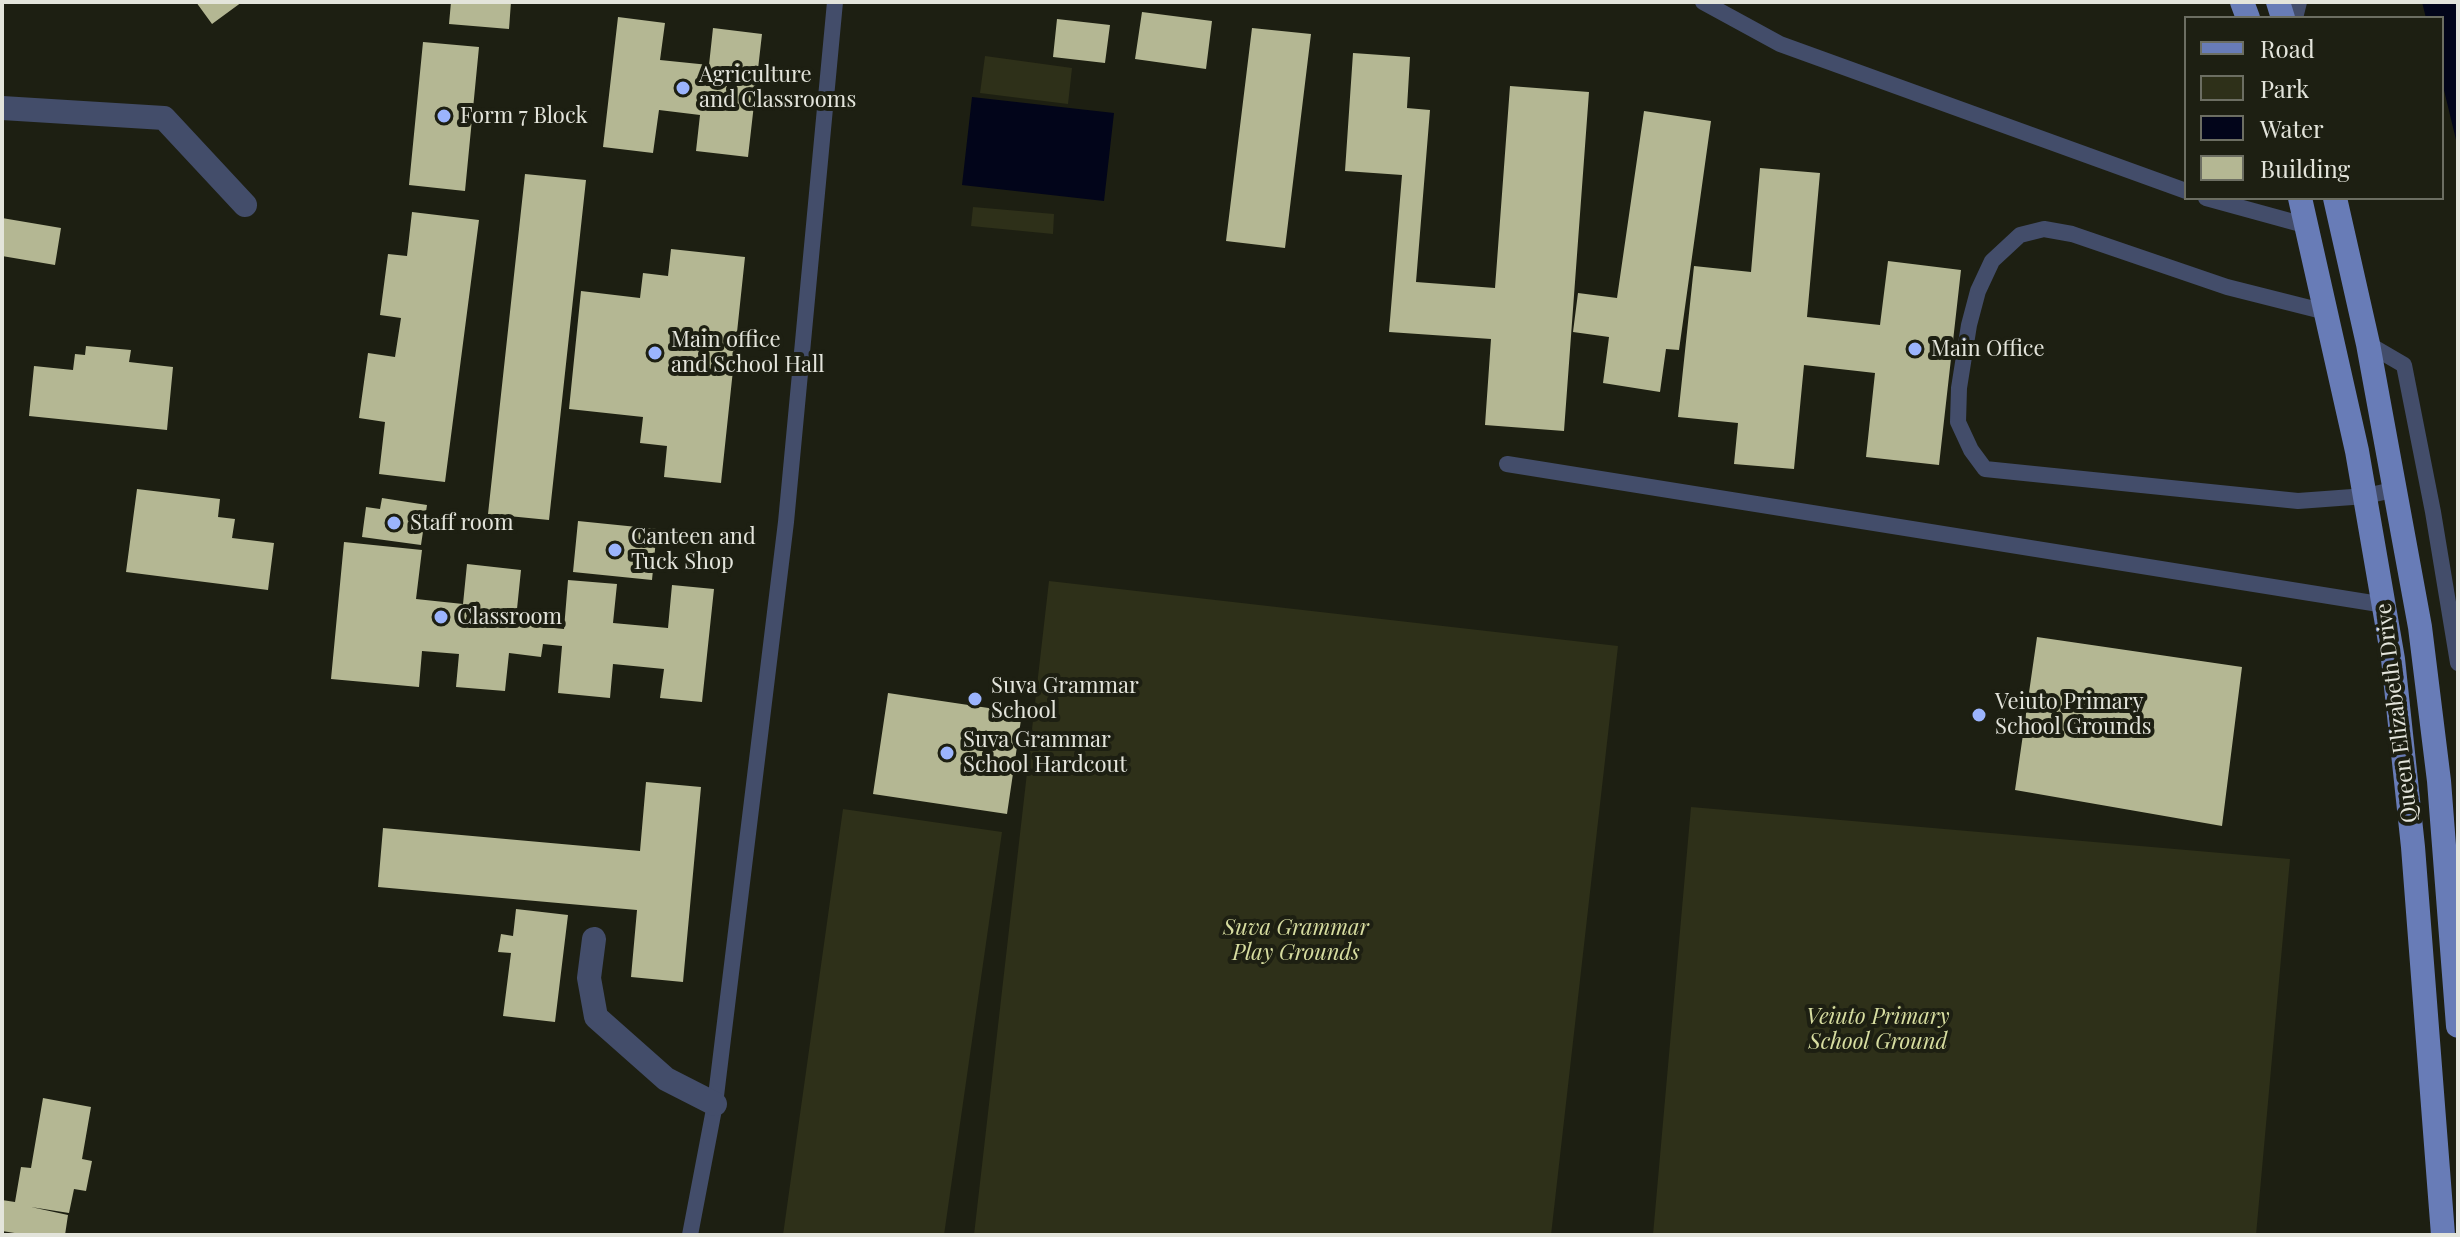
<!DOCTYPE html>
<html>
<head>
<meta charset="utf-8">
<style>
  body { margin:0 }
  #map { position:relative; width:2460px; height:1237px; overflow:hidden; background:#1d1f12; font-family:"Playfair Display",serif }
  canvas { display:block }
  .frame { position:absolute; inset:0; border:4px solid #e3e4db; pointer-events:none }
  .legend { position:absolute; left:2184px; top:16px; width:260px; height:184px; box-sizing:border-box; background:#1d1f12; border:2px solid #6c6e62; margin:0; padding:10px 14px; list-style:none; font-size:24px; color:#e3e4db }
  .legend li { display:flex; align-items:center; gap:16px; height:40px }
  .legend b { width:40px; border:2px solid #6c6e62 }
</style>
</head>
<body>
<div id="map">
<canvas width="2460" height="1237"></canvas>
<div class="frame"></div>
<ul class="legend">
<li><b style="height:10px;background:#687cb7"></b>Road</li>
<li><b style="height:22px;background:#2e3019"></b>Park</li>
<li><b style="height:22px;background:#02051a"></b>Water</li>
<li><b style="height:22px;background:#b4b793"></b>Building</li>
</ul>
</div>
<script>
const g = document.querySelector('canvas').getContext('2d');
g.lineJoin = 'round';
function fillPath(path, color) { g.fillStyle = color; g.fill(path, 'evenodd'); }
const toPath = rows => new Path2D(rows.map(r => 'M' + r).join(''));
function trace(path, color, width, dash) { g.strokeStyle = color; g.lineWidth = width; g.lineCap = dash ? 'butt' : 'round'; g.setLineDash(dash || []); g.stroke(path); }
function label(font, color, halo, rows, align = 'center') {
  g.font = font + ' "Playfair Display",serif'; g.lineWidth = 8; g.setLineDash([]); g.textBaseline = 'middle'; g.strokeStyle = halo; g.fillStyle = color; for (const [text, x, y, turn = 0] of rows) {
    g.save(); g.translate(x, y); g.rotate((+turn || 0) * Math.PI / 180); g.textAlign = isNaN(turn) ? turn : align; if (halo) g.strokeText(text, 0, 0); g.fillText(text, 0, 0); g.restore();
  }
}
const green = toPath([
  [985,56,1072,68,1068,104,980,93],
  [973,207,1054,214,1053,234,971,226],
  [1049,581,1618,646,1551,1235,974,1235],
  [1691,807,2290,859,2256,1235,1653,1235],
  [843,809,1002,832,944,1235,783,1235]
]);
const water = toPath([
  [2422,2,2458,2,2458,148,2442,82,2442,18,2426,18],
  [972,97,1114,113,1104,201,962,185]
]);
const building = toPath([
  [196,2,242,2,212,24],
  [451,2,511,2,509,29,449,24],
  [1142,12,1212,21,1206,69,1135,59],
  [618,17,665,23,660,60,709,65,713,28,762,34,748,157,696,151,700,115,659,110,653,153,603,147],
  [1057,19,1110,25,1105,63,1053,57],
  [1252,28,1311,34,1285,248,1226,241],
  [423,42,479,47,465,191,409,185],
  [1353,53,1410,57,1407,108,1430,110,1416,282,1495,288,1510,86,1589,92,1564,431,1485,425,1491,339,1389,332,1402,175,1345,171],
  [1644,111,1711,121,1679,350,1666,349,1660,392,1603,383,1609,337,1573,332,1578,293,1617,298],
  [1760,168,1820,173,1807,317,1880,325,1888,261,1961,270,1939,465,1866,457,1875,373,1804,365,1794,469,1734,464,1738,423,1678,417,1694,266,1751,272],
  [525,174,586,180,549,520,488,514],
  [412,212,479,220,445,482,379,474,385,422,359,418,368,353,395,357,401,318,380,315,388,254,407,256],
  [2,218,61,228,55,265,2,256],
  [671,249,745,257,721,483,664,477,667,446,640,443,643,417,569,409,581,291,640,298,643,273,668,276],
  [86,346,131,350,129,362,173,367,167,430,29,416,34,366,73,370,75,354,85,355],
  [137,489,220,499,218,517,235,519,232,538,274,543,268,590,126,572],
  [382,498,427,505,421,545,362,537,366,507,380,509],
  [578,521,657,529,652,580,573,572],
  [344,542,422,550,416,599,463,604,467,564,521,570,517,609,546,612,544,627,564,629,568,580,617,584,613,623,668,628,672,585,714,589,702,702,660,698,664,669,613,664,610,698,558,693,562,646,543,644,541,657,509,653,505,691,456,687,459,654,422,651,419,687,331,679],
  [2037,637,2242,667,2222,826,2015,790],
  [888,693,1022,713,1007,814,873,794],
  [646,782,701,787,683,982,631,977,637,910,378,887,383,828,640,851],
  [516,909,568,915,555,1022,503,1016,511,953,498,952,501,934,513,936],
  [43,1098,91,1107,82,1159,92,1161,86,1191,74,1189,69,1213,31,1207,68,1215,65,1235,27,1235,2,1231,2,1200,15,1202,21,1167,31,1168]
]);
const lane = toPath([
  [1703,2,1780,44,2186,191],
  [2295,18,2299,2],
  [2206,198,2308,226],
  [2326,312,2227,287,2072,234,2044,229,2020,235,1992,261,1978,291,1969,325,1959,388,1958,422,1971,450,1985,469,2298,501,2366,496,2397,489],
  [2368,344,2404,365,2433,512,2458,663],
  [1507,464,2385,605],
  [690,1235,715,1104,786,522,835,2]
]);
const street = toPath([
  [2,108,164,118,245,205],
  [594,939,589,978,596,1017,666,1079,715,1104]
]);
const primary = toPath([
  [2242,2,2248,18],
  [2278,2,2283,18],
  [2300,198,2357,451,2393,659,2413,847,2443,1235],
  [2335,198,2368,344,2420,627,2439,781,2458,1026]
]);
const markers = [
  [683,88,8,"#9bb4fd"],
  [444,116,8,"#9bb4fd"],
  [1915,349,8,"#9bb4fd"],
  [655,353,8,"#9bb4fd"],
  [394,523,8,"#9bb4fd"],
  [615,550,8,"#9bb4fd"],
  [441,617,8,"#9bb4fd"],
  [975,699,8,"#9bb4fd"],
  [1979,715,8,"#9bb4fd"],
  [947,753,8,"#9bb4fd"]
];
const poiNames = [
  ["Agriculture",699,75],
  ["and Classrooms",699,100],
  ["Form 7 Block",460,116],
  ["Main office",671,340],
  ["and School Hall",671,365],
  ["Main Office",1931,349],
  ["Staff room",410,523],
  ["Canteen and",631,537],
  ["Tuck Shop",631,562],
  ["Classroom",457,617],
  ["Suva Grammar",991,686],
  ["School",991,711],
  ["Veiuto Primary",1995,702],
  ["School Grounds",1995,727],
  ["Suva Grammar",963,740],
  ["School Hardcout",963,765]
];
const streetNames = [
  ["Queen Elizabeth Drive",2397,713,-97]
];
const parkNames = [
  ["Suva Grammar",1296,928],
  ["Play Grounds",1296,953],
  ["Veiuto Primary",1878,1017],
  ["School Ground",1878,1042]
];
fillPath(green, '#2e3019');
fillPath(water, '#02051a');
fillPath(building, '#b4b793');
trace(lane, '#434d6a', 16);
trace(street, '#434d6a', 24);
trace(primary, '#687cb7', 24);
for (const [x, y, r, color] of markers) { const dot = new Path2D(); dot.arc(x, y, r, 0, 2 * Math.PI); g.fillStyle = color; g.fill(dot); trace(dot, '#1d1f12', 3); }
label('22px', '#e3e4db', '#1d1f12', poiNames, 'left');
label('22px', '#e3e4db', '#1d1f12', streetNames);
label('italic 22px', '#d7dda0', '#1d1f12', parkNames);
</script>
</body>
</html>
